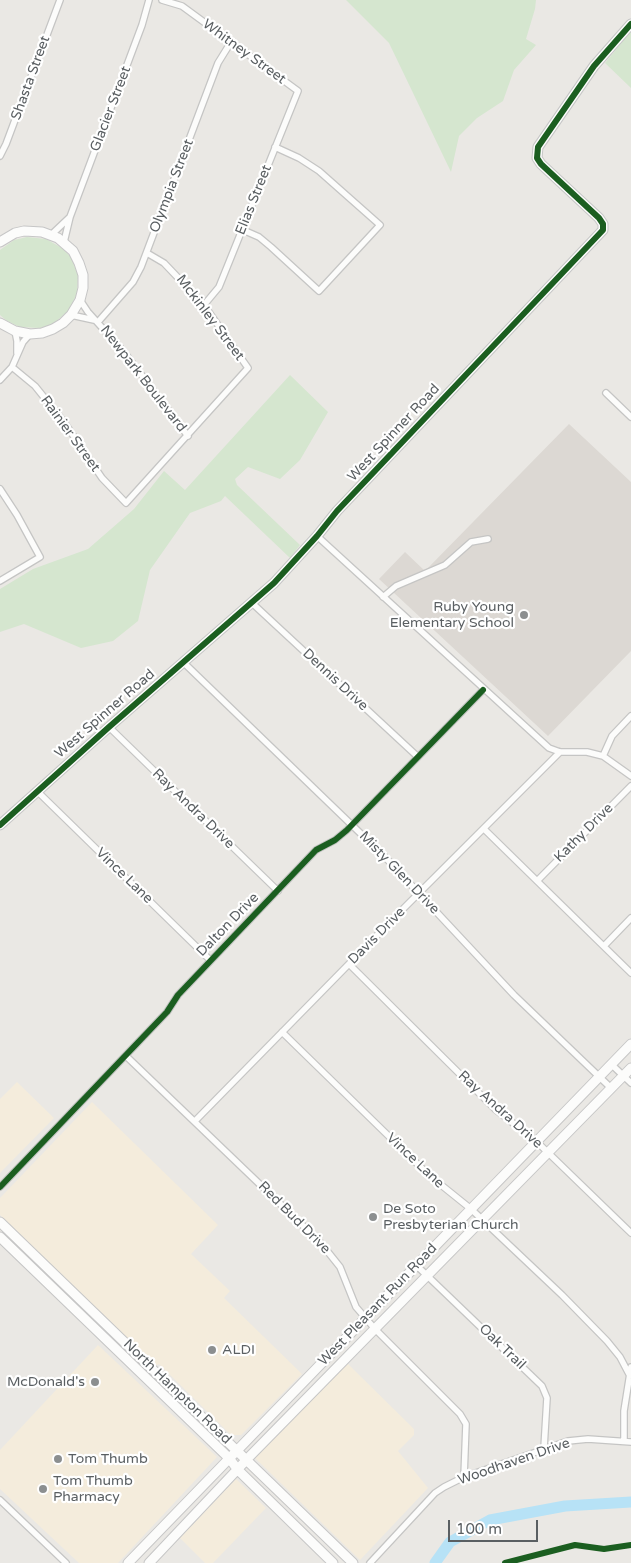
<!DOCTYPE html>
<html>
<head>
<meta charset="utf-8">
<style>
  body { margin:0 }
  #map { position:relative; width:631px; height:1563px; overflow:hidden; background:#eae8e4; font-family:"Varela Round",sans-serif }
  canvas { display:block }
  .scale { position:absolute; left:448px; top:1520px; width:90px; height:22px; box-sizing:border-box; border:2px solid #5a5f62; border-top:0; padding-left:6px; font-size:15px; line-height:18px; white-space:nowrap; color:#5a5f62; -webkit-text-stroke:4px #fff; paint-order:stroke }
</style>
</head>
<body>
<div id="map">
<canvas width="631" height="1563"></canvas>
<div class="scale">100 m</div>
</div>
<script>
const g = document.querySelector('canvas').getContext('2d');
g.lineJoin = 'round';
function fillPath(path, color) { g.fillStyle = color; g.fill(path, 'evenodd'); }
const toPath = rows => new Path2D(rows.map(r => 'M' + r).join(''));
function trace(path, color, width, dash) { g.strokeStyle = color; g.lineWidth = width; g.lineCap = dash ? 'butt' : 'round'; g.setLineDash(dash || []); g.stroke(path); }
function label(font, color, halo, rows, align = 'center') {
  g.font = font + ' "Varela Round",sans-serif'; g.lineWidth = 4.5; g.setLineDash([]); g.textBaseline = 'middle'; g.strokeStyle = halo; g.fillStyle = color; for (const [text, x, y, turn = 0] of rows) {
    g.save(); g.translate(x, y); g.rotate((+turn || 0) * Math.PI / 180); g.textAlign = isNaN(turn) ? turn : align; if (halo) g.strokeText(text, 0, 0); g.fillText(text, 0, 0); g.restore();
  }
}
const commercial = toPath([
  [17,1082,54,1118,0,1173,0,1099],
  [92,1102,218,1225,191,1254,230,1291,224,1298,302,1374,241,1435,231,1435,159,1364,156,1366,0,1215,0,1198],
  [98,1345,217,1457,118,1563,79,1563,0,1489,0,1450],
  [347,1363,414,1429,414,1435,398,1451,428,1488,360,1560,255,1458],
  [236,1479,266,1508,213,1563,205,1563,180,1538]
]);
const education = toPath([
  [569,424,631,482,631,651,548,736,379,579,405,552,425,571]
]);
const green = toPath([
  [346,0,536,0,535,9,526,39,536,45,514,70,503,101,477,118,459,136,451,172,389,43],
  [631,31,631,88,605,63],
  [27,237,46,239,62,248,71,257,78,275,77,294,68,311,53,324,40,328,20,327,7,321,0,315,0,250,14,240],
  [290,375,328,412,300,460,280,479,248,467,235,479,237,485,300,545,290,558,225,496,221,501,190,513,150,570,138,621,113,641,81,648,24,624,0,632,0,589,33,569,88,549,134,509,164,471,185,490]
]);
const river = toPath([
  [435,1563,450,1542,490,1520,565,1506,631,1502]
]);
const street = toPath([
  [162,0,182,6,298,91,219,287,204,305],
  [0,156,6,144,60,0],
  [243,230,259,237,271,247,319,291,380,225,319,171,299,158,275,147],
  [51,235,70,217],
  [64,242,70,217,142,25,149,0],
  [80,300,88,312,124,352,188,436],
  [71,315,94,320],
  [98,322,133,282,141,267,218,63,231,42],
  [15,331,17,341,17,353],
  [12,367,35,386,64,422,102,478,126,503,248,368,204,305,164,263,147,253],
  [0,380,12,367,23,342,30,334],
  [606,393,631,417],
  [0,489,17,515,40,557,0,581],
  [317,536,549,748,560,752,587,752,603,756,631,776],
  [383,597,396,586,445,565,471,542,488,539],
  [252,603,418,757],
  [183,662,386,858,514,995,611,1088],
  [109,727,278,891],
  [603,756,612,736,631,716],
  [37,791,210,960],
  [484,829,631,973],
  [537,881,631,786],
  [604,946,631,918],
  [349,964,495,1109,536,1141,631,1233],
  [282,1032,405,1152,430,1176,471,1209,562,1295,607,1341,620,1357,630,1376],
  [126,1056,320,1242,340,1267,356,1307,375,1329,460,1414,466,1424,464,1477],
  [611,1064,631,1083],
  [195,1121,395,917,560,752],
  [0,1187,167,1012,178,995,316,850,335,840,347,830,483,690],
  [416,1265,542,1386,547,1398,544,1448],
  [624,1441,624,1411,631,1367],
  [0,1500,66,1563],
  [370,1563,435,1493,444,1487,464,1477,568,1441,588,1439,631,1442]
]);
const secondary = toPath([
  [0,242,15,233,24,231,42,232,58,238,73,251,79,263,83,275,83,288,80,300,71,315,63,323,53,329,42,333,30,334,15,331,0,323],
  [0,825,109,727,274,583,317,536,337,511,603,230,603,224,599,218,541,164,537,158,538,147,594,66,631,24],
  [0,1222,353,1563],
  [0,1237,229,1458,238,1470,333,1563],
  [128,1563,631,1044],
  [149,1563,251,1455,631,1068]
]);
const cycleway = toPath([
  [0,825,109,727,274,583,317,536,337,511,603,230,603,224,599,218,541,164,537,158,538,147,594,66,631,24],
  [0,1187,167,1012,178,995,316,850,335,840,347,830,483,690],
  [505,1563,575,1545,604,1549,631,1545]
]);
const markers = [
  [524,615,5,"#8c8f90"],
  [373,1217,5,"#8c8f90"],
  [212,1350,5,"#8c8f90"],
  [95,1382,5,"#8c8f90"],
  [58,1459,5,"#8c8f90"],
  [43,1489,5,"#8c8f90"]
];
const streetNames = [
  ["Whitney Street",244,52,36],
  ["Shasta Street",31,78,-70],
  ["Glacier Street",111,109,-69],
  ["Olympia Street",172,186,-69],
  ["Elias Street",254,200,-68],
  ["Mckinley Street",210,318,53],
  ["Newpark Boulevard",143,379,52],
  ["West Spinner Road",394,433,-47],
  ["Rainier Street",70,434,54],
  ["Dennis Drive",335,680,43],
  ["West Spinner Road",105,714,-41],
  ["Ray Andra Drive",193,809,44],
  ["Kathy Drive",584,833,-45],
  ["Misty Glen Drive",399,873,46],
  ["Vince Lane",124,876,44],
  ["Dalton Drive",228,925,-46],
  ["Davis Drive",377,936,-45],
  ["Ray Andra Drive",500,1110,42],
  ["Vince Lane",415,1161,43],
  ["Red Bud Drive",294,1218,45],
  ["West Pleasant Run Road",378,1305,-46],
  ["Oak Trail",502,1347,44],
  ["North Hampton Road",177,1392,44],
  ["Woodhaven Drive",514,1462,-19]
];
const poiNames = [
  ["Ruby Young",514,607,"right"],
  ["Elementary School",514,623,"right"],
  ["De Soto",383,1209],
  ["Presbyterian Church",383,1225],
  ["ALDI",222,1350],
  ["McDonald's",85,1382,"right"],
  ["Tom Thumb",68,1459],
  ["Tom Thumb",53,1481],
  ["Pharmacy",53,1497]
];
fillPath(commercial, '#f4ecdc');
fillPath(education, '#dcd8d3');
fillPath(green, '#d5e6cf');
trace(river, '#b7e2f6', 11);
trace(street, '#c5c5c4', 8);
trace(secondary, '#c6c6c6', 11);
trace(street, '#fcfcfb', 5.5);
trace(secondary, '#fcfcfb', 9);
trace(cycleway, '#1b5e20', 6);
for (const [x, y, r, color] of markers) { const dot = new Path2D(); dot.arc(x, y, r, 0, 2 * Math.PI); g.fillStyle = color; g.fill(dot); trace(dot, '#fff', 2); }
label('14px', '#5a5f62', '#fff', streetNames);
label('14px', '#5a5f62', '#fff', poiNames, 'left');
</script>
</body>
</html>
